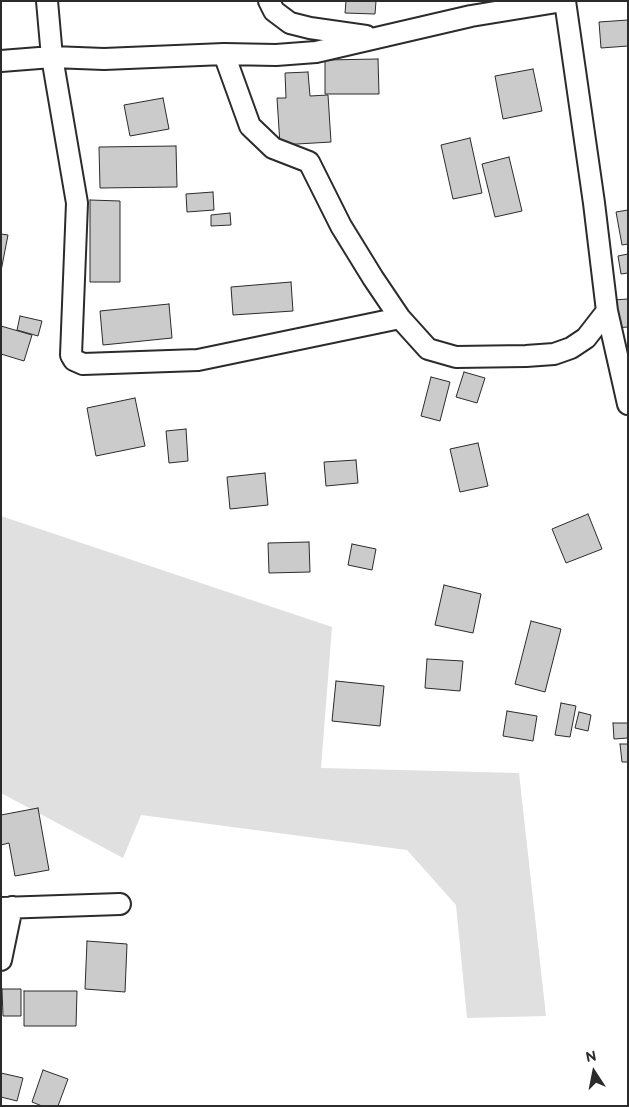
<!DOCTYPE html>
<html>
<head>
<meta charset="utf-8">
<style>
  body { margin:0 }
  #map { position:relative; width:629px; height:1107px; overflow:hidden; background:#fff; font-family:"Balsamiq Sans",sans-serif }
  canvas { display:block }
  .frame { position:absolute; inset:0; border:2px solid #2b2b2b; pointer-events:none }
  .north { position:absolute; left:569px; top:1047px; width:50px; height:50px; -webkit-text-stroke:4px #fff; paint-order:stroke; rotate:349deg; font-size:14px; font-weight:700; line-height:20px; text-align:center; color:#2b2b2b }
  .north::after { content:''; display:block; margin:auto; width:18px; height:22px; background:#2b2b2b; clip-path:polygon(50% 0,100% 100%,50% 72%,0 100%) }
</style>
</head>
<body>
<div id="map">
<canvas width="629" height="1107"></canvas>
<div class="frame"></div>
<div class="north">N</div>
</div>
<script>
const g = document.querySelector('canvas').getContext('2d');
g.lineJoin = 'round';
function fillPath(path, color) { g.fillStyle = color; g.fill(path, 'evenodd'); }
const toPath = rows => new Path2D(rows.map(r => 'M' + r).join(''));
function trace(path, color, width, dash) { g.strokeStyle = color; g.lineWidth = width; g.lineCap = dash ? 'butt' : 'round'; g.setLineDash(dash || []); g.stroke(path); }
const green = toPath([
  [1,516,332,627,321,768,519,773,546,1016,467,1018,456,905,407,850,141,815,123,858,1,793]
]);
const building = toPath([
  [346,1,376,1,375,14,345,13,346,1],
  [628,20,628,46,601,48,599,22,628,20],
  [378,59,379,94,325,94,325,60,378,59],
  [533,69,542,111,503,119,495,76,533,69],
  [308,72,310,96,328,95,331,142,280,145,277,98,286,98,285,73,308,72],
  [163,98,169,129,130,136,124,105,163,98],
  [470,138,482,193,453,199,441,145,470,138],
  [176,146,177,187,100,188,99,147,176,146],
  [509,157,522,211,495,217,482,164,509,157],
  [213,192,214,210,187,212,186,194,213,192],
  [90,200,120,201,120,282,90,282,90,200],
  [628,210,628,244,622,245,616,212,628,210],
  [230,213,231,225,211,226,211,215,230,213],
  [1,234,8,235,1,271,1,234],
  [628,254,628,273,621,274,618,256,628,254],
  [291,282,293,311,233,315,231,287,291,282],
  [628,299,628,327,615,328,613,300,628,299],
  [169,304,172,338,103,345,100,311,169,304],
  [20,316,42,321,38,336,17,330,20,316],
  [1,326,32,335,24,361,1,354,1,326],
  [464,372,485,378,477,403,456,397,464,372],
  [431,377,450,382,440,421,421,416,431,377],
  [135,398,145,446,96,456,87,408,135,398],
  [186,429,188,461,169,463,166,431,186,429],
  [478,443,488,486,460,492,450,449,478,443],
  [356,460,358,483,326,486,324,462,356,460],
  [265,473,268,505,230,509,227,477,265,473],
  [588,514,602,549,566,563,552,529,588,514],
  [309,542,310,572,269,573,268,543,309,542],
  [352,544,376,549,372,570,348,565,352,544],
  [444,585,481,594,473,633,435,625,444,585],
  [531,621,561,629,545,692,515,684,531,621],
  [427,659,463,661,460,691,425,688,427,659],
  [336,681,384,686,380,726,332,721,336,681],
  [561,703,576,706,570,737,555,735,561,703],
  [507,711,537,716,533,741,503,736,507,711],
  [579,712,591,715,588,731,575,728,579,712],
  [613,723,628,723,628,738,614,739,613,723],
  [620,744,628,744,628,762,622,762,620,744],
  [38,808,49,870,15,876,9,843,1,845,1,815,38,808],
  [87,941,127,944,125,992,85,989,87,941],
  [2,989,21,989,21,1016,3,1016,2,989],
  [24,991,77,991,76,1026,24,1026,24,991],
  [43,1070,68,1079,58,1106,42,1106,32,1102,43,1070],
  [1,1073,23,1078,17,1101,1,1097,1,1073]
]);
const minor = toPath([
  [47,1,52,57,77,203,71,355,74,360,83,364,198,360,400,318],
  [269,1,274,11,290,23,310,28,366,36],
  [565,1,594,203,607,311,628,404],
  [224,54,250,126,273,148,309,162,341,226,373,278,400,318,428,349,456,357,526,356,554,354,571,348,586,338,607,311],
  [1,61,52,57,104,59,224,54,276,55,316,52,471,16,563,1],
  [1,908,120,904],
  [1,960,12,907]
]);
fillPath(green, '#e0e0e0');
fillPath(building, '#cbcbcb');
trace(building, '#2b2b2b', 1);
trace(minor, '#2b2b2b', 24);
trace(minor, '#fff', 20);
</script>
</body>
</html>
